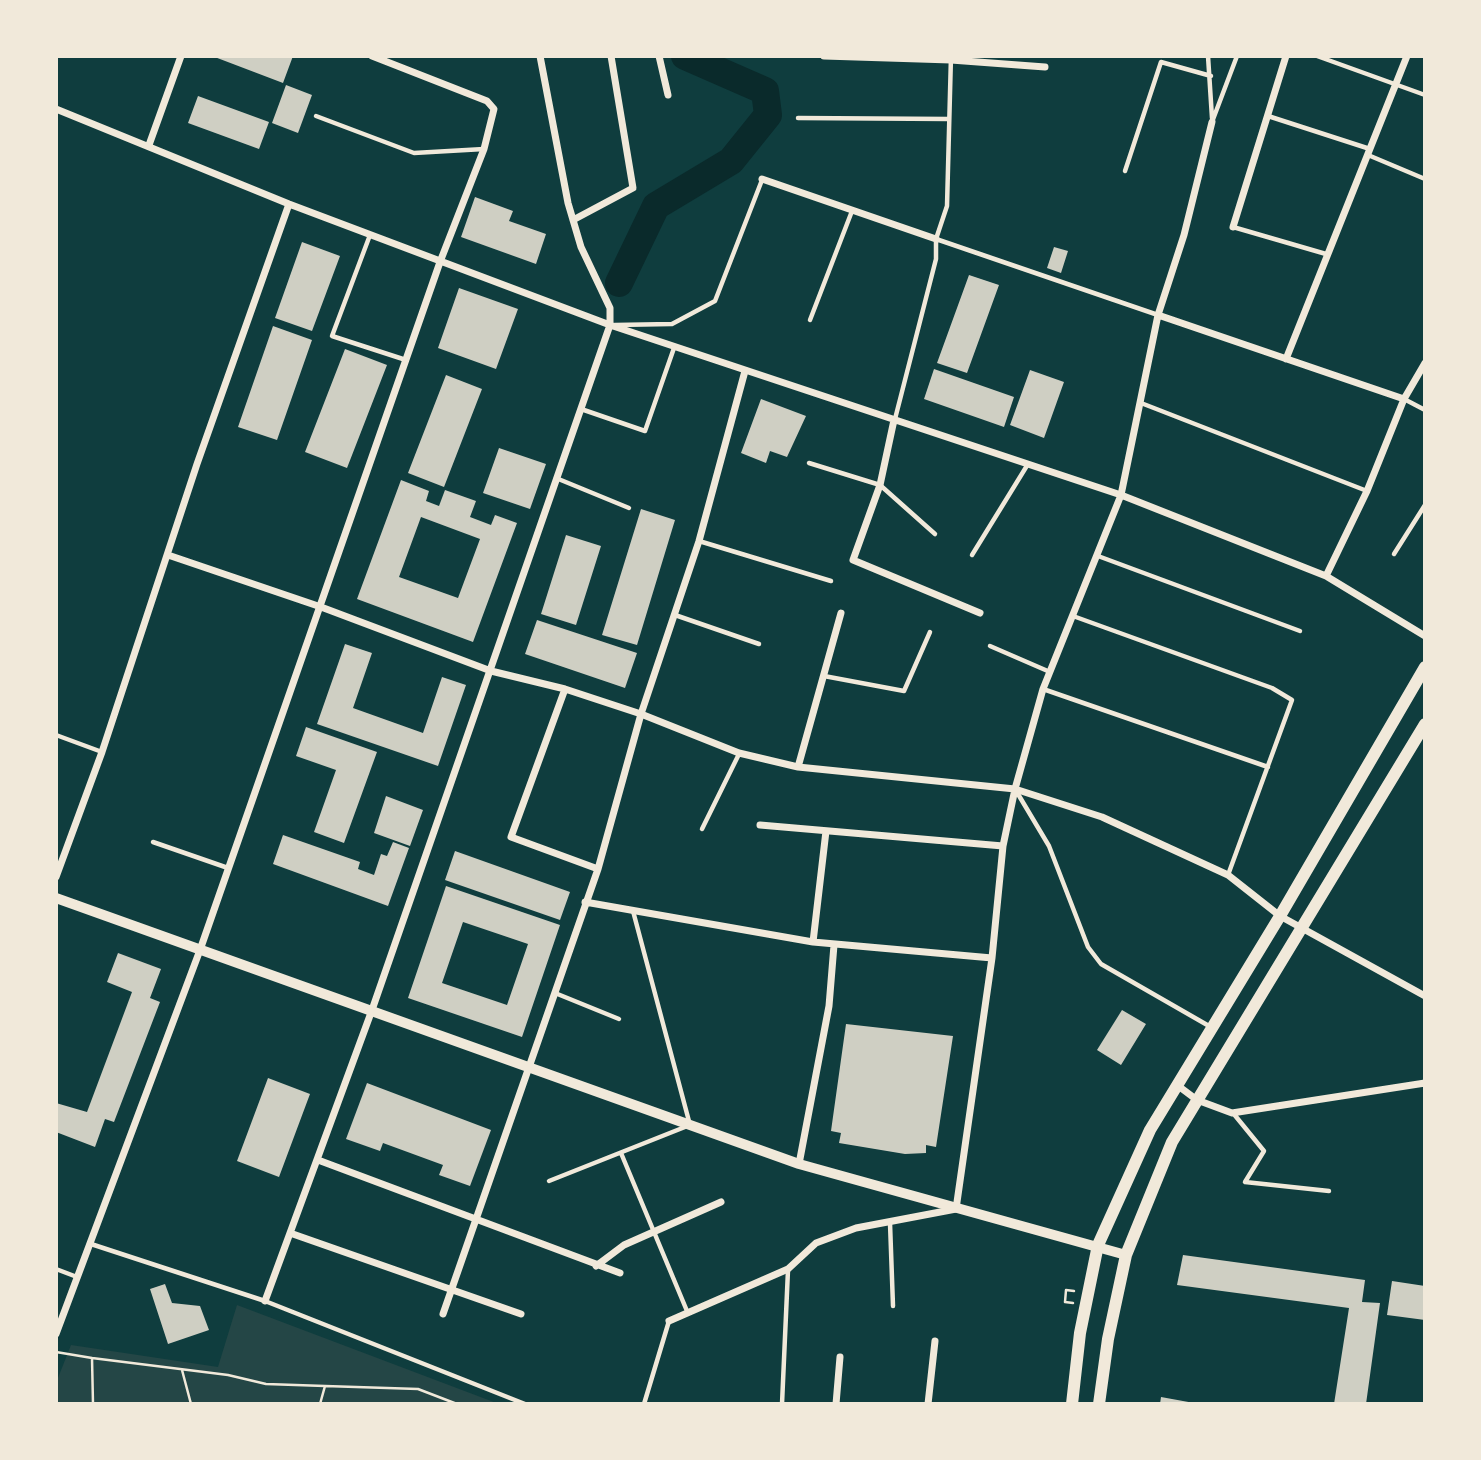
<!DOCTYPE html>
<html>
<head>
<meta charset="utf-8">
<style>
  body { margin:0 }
  #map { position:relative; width:1481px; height:1460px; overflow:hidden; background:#0f3d3e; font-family:Quicksand,sans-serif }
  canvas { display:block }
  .frame { position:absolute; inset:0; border:58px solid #f1e9da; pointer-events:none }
</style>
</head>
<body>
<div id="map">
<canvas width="1481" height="1460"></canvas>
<div class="frame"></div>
</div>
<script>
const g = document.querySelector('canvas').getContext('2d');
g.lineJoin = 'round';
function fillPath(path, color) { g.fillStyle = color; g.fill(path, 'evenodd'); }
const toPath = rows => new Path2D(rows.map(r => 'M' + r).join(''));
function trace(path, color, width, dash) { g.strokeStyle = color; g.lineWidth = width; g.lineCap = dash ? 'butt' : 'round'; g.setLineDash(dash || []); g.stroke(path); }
const green = toPath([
  [237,1305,499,1404,56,1404,56,1383,71,1345,218,1367]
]);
const river = toPath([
  [619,283,656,206,731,161,768,115,765,91,685,56]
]);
const building = toPath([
  [212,56,293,56,283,83],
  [286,85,312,95,298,133,272,123],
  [198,96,269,122,259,149,188,123],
  [475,197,513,211,509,221,546,234,536,264,461,237],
  [302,242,340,256,312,331,275,318],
  [1054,247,1068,251,1061,273,1047,268],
  [969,275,999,285,967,373,937,363],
  [459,288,518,309,496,369,438,348],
  [273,326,312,340,277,440,238,427],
  [345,349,387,365,347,468,305,452],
  [934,369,1014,397,1004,427,924,399],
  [1030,370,1064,382,1044,438,1010,425],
  [446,375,482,389,444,487,408,473],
  [761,399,806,416,787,457,770,451,766,463,741,453],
  [499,448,546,464,530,509,483,493],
  [401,480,429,491,426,501,439,506,445,490,476,501,470,517,491,525,495,515,517,523,473,642,357,599],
  [421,517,480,539,458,598,399,577],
  [641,509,675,520,637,645,602,635],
  [566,535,601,546,576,625,541,614],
  [537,620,637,653,625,688,525,654],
  [345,644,372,653,353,708,423,733,442,677,466,685,438,766,317,724],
  [306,727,377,752,344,843,314,832,336,770,296,756],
  [386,796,423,810,410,846,374,833],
  [283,835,360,862,358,869,374,875,381,854,387,856,393,842,409,848,388,906,273,864],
  [455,851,570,892,560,920,445,880],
  [446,886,560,925,522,1037,408,998],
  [463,922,528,944,507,1005,442,983],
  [118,953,161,969,150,998,160,1002,114,1122,105,1119,95,1147,56,1132,56,1103,87,1112,132,992,107,982],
  [1122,1010,1146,1024,1121,1065,1097,1050],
  [846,1024,953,1036,936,1147,926,1145,926,1153,905,1154,839,1143,841,1133,831,1131],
  [268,1078,310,1094,279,1177,237,1161],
  [367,1083,491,1130,470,1186,439,1175,443,1165,383,1143,380,1151,346,1139],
  [1183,1255,1365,1280,1362,1302,1380,1303,1366,1404,1334,1404,1349,1308,1177,1285],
  [1392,1281,1425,1286,1425,1320,1387,1315],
  [165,1284,172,1303,200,1306,209,1330,168,1344,150,1289],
  [1161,1397,1194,1403,1194,1404,1160,1404]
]);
const path = toPath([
  [1073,1303,1065,1302,1066,1290,1074,1291],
  [56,1352,92,1358],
  [182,1370,191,1404],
  [93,1404,92,1358,228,1375,266,1384,325,1386],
  [320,1404,325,1386,418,1389,457,1404]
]);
const service = toPath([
  [1208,56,1212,118],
  [1317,56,1425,95],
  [316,116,414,153,484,149],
  [1268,116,1370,149],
  [798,118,949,119],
  [1212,122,1237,56],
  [1368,155,1425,179],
  [1125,171,1161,62,1211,76],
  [1233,227,1326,254],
  [370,235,332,336,406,360],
  [936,239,1158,315],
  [810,320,852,211],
  [615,325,672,324,715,301,762,180],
  [1404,399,1425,410],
  [1141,403,1367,491],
  [581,409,645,431,674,348],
  [895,419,936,259,936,239,947,206,951,56],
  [809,463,880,485,935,534],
  [556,478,629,508],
  [699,541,831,581],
  [1394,554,1425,505],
  [972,555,1028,464],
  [1098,556,1300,631],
  [675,615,759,644],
  [1073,616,1272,688,1292,700,1228,875],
  [990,646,1050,672],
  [824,676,904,691,930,632],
  [1043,689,1268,767],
  [56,735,102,752],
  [1015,789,1049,846,1088,947,1101,964,1209,1026],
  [702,829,739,754],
  [153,842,228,868],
  [555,993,619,1019],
  [1233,1113,1264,1151,1245,1182,1329,1191],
  [621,1153,687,1311],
  [549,1181,690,1125,633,911],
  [890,1223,893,1306],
  [91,1244,265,1301,525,1404],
  [56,1269,77,1277],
  [644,1404,669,1321],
  [782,1404,788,1270]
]);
const minor = toPath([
  [659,56,668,95],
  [824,56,951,60,1045,67],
  [56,109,289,204,610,325,1121,495,1326,576,1425,636],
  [149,145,181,56],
  [762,179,936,239],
  [573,220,633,188,611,56],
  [1233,227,1286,56],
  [1158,315,1404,399],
  [1286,359,1407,56],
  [894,420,880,485,853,560,980,613],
  [168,555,321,607,491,671,565,689,641,714,739,753,798,767,1015,789,1102,817,1228,875,1280,916,1425,996],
  [1326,576,1367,491,1404,399,1425,363],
  [565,689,511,837,598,869],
  [798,767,841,613],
  [760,825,1003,846],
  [56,877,102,752,197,464,289,204],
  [585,902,813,942,992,958],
  [813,942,826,831],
  [1177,1085,1197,1100,1232,1113,1425,1083],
  [318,1160,620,1273],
  [799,1164,829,1006,834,945],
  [290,1233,521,1314],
  [596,1266,624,1245,721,1202],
  [265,1301,372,1010,610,325,610,308,581,247,568,203,540,56],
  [443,1314,598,869,641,714,699,541,745,371],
  [669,1321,788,1269,816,1243,856,1228,956,1209,992,958,1003,846,1015,789,1043,689,1121,495,1158,315,1184,235,1212,122],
  [56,1334,200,950,440,262,484,149,494,109,487,101,372,56],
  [836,1404,840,1357],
  [928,1404,935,1341]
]);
const tertiary = toPath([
  [56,898,799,1164,1126,1255]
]);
const secondary = toPath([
  [1072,1404,1080,1333,1098,1245,1150,1130,1280,916,1425,667],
  [1099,1404,1108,1339,1126,1255,1172,1142,1425,724]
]);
fillPath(green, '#244646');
trace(river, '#0a2a2b', 28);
fillPath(building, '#cfcfc3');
trace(path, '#f1e9da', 2.5);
trace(service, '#f1e9da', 4.5);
trace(minor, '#f1e9da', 7);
trace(tertiary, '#f1e9da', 10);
trace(secondary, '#f1e9da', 12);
</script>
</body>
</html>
